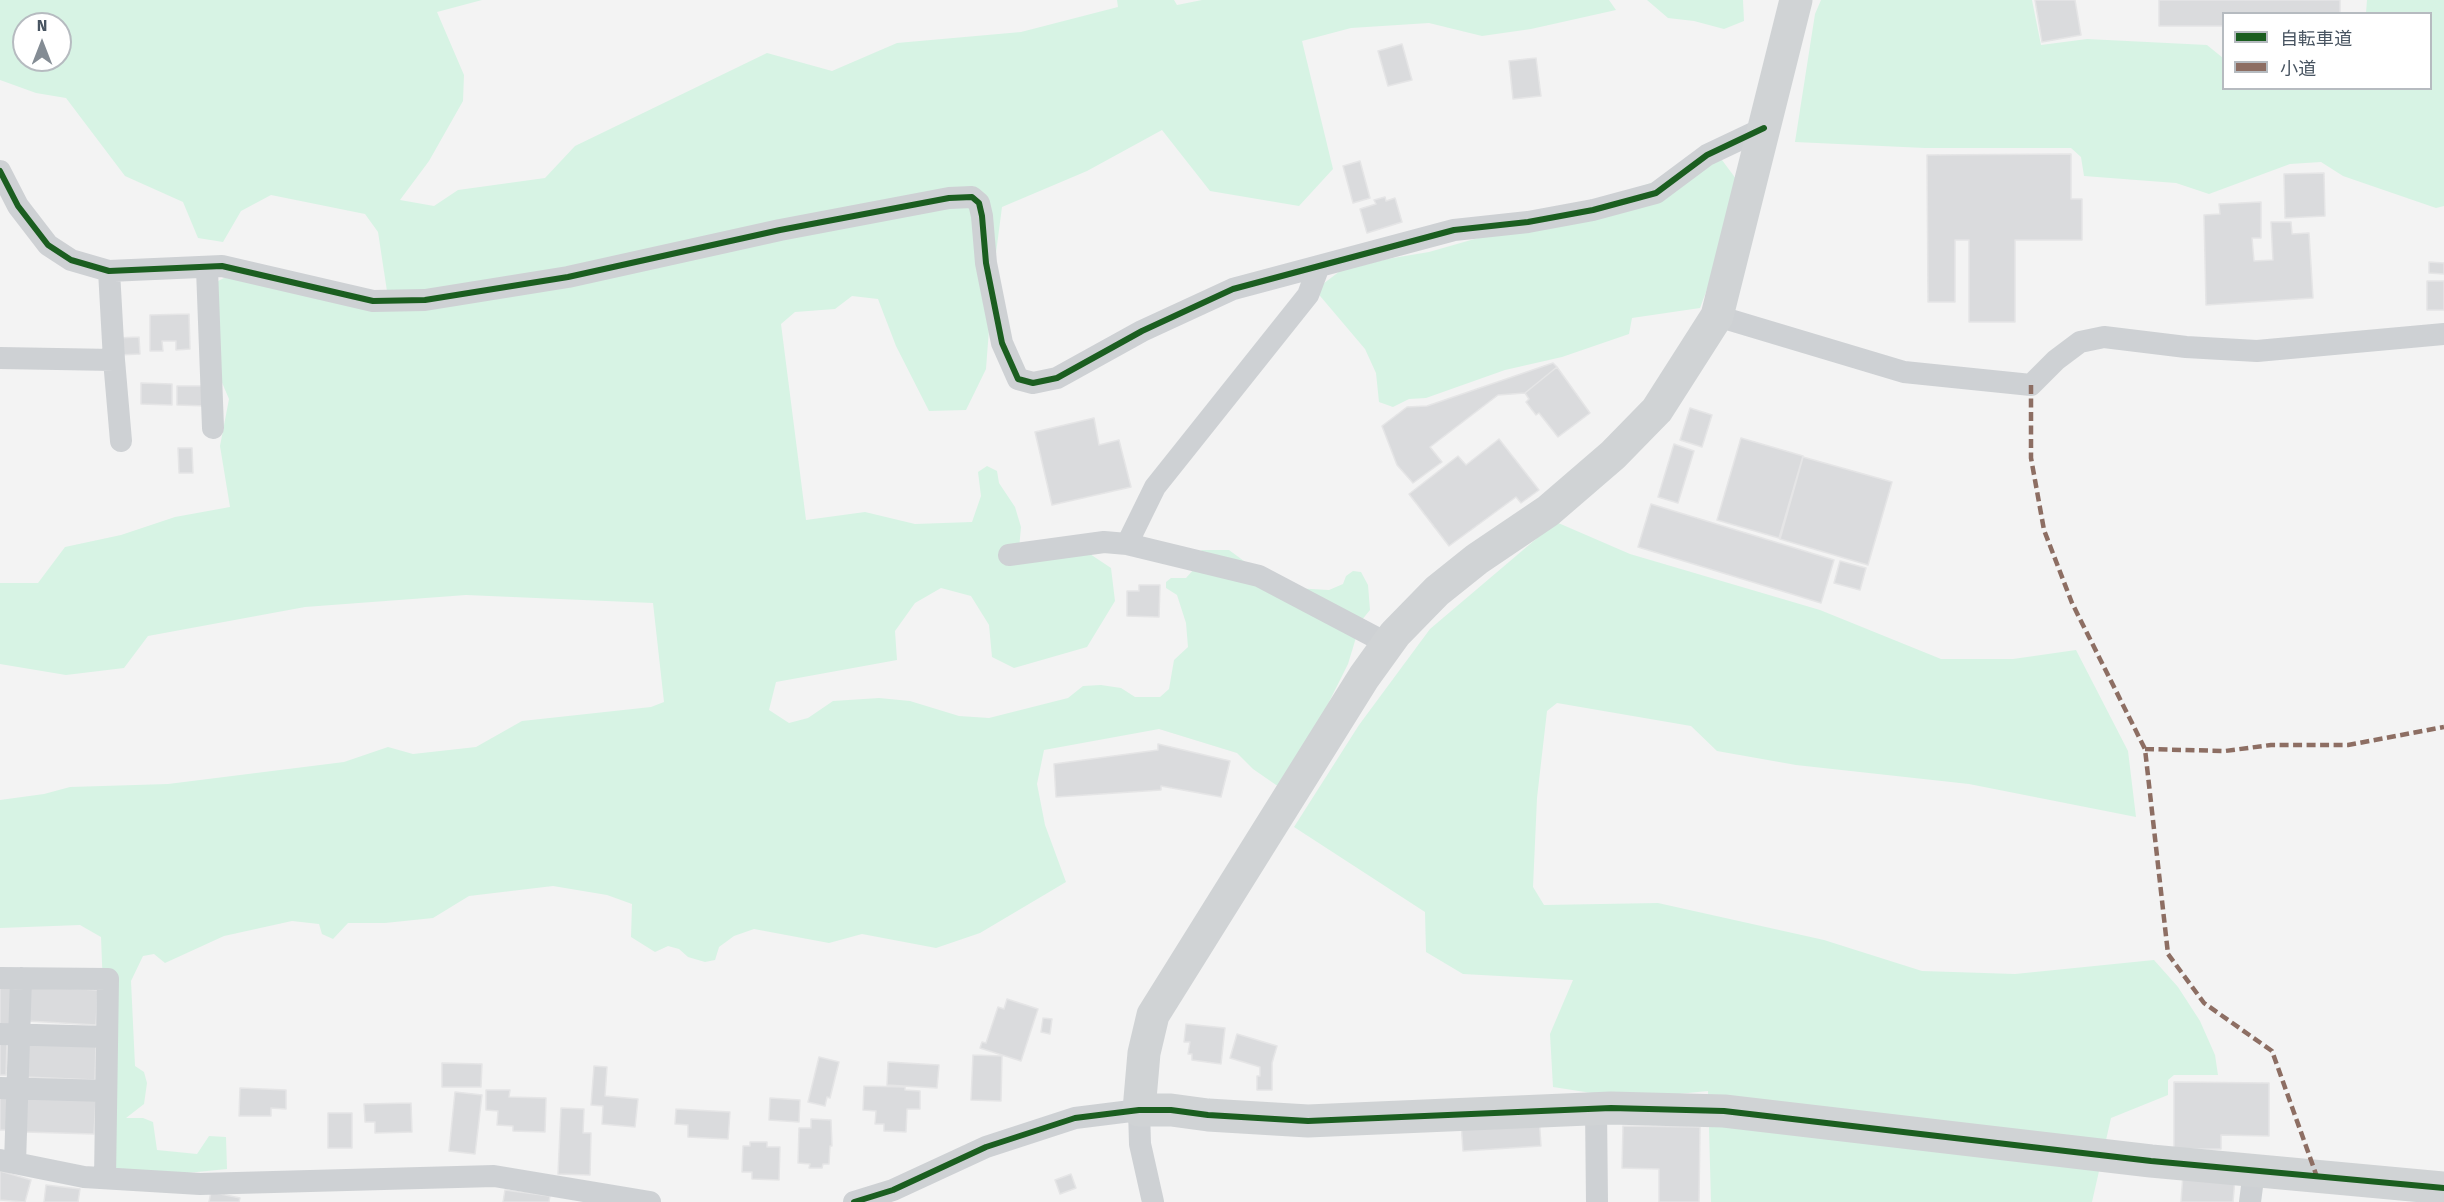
<!DOCTYPE html>
<html>
<head>
<meta charset="utf-8">
<style>
  body { margin:0 }
  #map { position:relative; width:2444px; height:1202px; overflow:hidden; background:#f3f3f3; font-family:"Fira Sans","Noto Sans JP",sans-serif }
  canvas { display:block }
  .legend { position:absolute; left:2222px; top:12px; width:210px; height:78px; box-sizing:border-box; background:#fff; border:2px solid #b6bbc0; margin:0; padding:8px 10px; list-style:none; font-size:18px; color:#485461 }
  .legend li { display:flex; align-items:center; gap:12px; height:30px }
  .legend b { width:30px; border:2px solid #b6bbc0 }
  .north { position:absolute; left:12px; top:12px; width:60px; height:60px; box-sizing:border-box; background:#fff; border:2px solid #b6bbc0; border-radius:50%; rotate:0deg; font-size:16px; font-weight:700; line-height:24px; text-align:center; color:#485461 }
  .north::after { content:''; display:block; margin:auto; width:21px; height:27px; background:#848c94; clip-path:polygon(50% 0,100% 100%,50% 72%,0 100%) }
</style>
</head>
<body>
<div id="map">
<canvas width="2444" height="1202"></canvas>
<ul class="legend">
<li><b style="height:8px;background:#1b5e20"></b>自転車道</li>
<li><b style="height:8px;background:#8d6e63"></b>小道</li>
</ul>
<div class="north">N</div>
</div>
<script>
const g = document.querySelector('canvas').getContext('2d');
g.lineJoin = 'round';
function fillPath(path, color) { g.fillStyle = color; g.fill(path, 'evenodd'); }
const toPath = rows => new Path2D(rows.map(r => 'M' + r).join(''));
function trace(path, color, width, dash) { g.strokeStyle = color; g.lineWidth = width; g.lineCap = dash ? 'butt' : 'round'; g.setLineDash(dash || []); g.stroke(path); }
const green = toPath([
  [0,0,482,0,437,12,464,75,463,101,429,161,400,200,434,206,458,190,545,178,575,146,767,53,832,71,897,43,1021,32,1118,7,1117,0,1174,0,1177,5,1202,0,1609,0,1616,10,1531,29,1482,36,1429,23,1351,28,1302,41,1333,169,1299,206,1210,191,1162,130,1087,171,1002,207,993,276,986,369,966,410,929,411,896,346,878,299,852,296,835,309,795,312,781,324,806,520,865,512,915,524,972,522,981,496,978,472,987,466,997,471,999,483,1015,507,1021,527,1019,549,1087,552,1111,568,1115,601,1087,647,1014,668,992,657,989,625,971,596,941,588,915,603,895,631,897,660,776,682,769,710,789,723,808,718,833,701,879,698,910,701,959,716,989,718,1068,698,1083,686,1101,685,1121,688,1135,697,1160,697,1169,689,1174,660,1188,647,1186,623,1177,595,1166,588,1166,582,1171,578,1186,578,1194,569,1196,554,1202,550,1229,550,1252,567,1294,588,1329,590,1343,584,1346,576,1353,571,1361,572,1368,585,1370,610,1361,621,1348,664,1326,708,1279,787,1253,769,1237,753,1159,729,1044,750,1037,784,1045,825,1066,882,980,933,936,948,862,934,829,943,754,929,734,936,719,947,715,960,705,962,688,957,679,949,668,946,655,952,631,937,632,904,607,895,553,886,469,896,433,918,385,923,348,923,333,939,322,934,319,924,292,921,224,936,165,963,154,954,143,956,131,981,135,1066,144,1072,147,1083,144,1104,126,1118,143,1118,153,1122,157,1150,197,1154,209,1136,226,1137,227,1169,187,1173,110,1169,101,937,80,925,0,928,0,800,44,794,70,787,168,784,344,762,388,747,413,754,476,747,522,721,651,707,664,702,653,603,466,595,305,607,148,636,124,668,66,675,0,664,0,583,38,583,65,547,121,535,175,517,230,507,220,446,229,399,212,359,216,282,230,275,390,311,378,232,365,214,271,195,241,211,223,242,198,238,183,202,125,176,66,98,36,93,0,80],
  [24,24,60,24,60,60,24,60],
  [1647,0,1743,0,1744,21,1724,29,1694,21,1668,18],
  [1821,0,2032,0,2041,45,2087,39,2207,45,2223,58,2224,88,2430,88,2430,14,2366,13,2367,0,2444,0,2444,206,2436,208,2343,176,2321,162,2290,164,2209,194,2176,183,2084,176,2081,157,2071,148,1925,148,1795,142,1815,14],
  [1722,160,1739,183,1721,252,1700,308,1632,318,1629,334,1562,357,1505,370,1426,398,1409,399,1393,407,1379,402,1376,373,1365,349,1315,290,1340,271,1387,259,1429,252,1506,230],
  [1556,522,1630,554,1820,610,1941,659,2013,659,2076,650,2128,751,2136,817,1969,784,1796,765,1717,751,1691,726,1557,703,1547,711,1537,798,1533,887,1544,905,1658,903,1824,940,1922,971,2015,974,2154,960,2178,987,2200,1021,2215,1055,2218,1075,2174,1075,2168,1080,2168,1095,2111,1118,2092,1202,1711,1202,1708,1091,1668,1095,1598,1094,1553,1087,1550,1034,1573,980,1463,974,1426,952,1425,912,1294,827,1359,725,1430,629]
]);
const building = toPath([
  [2035,0,2075,0,2081,35,2042,42,2035,0],
  [2159,0,2340,0,2340,14,2224,14,2224,26,2159,26,2159,0],
  [1402,44,1412,80,1388,86,1378,51,1402,44],
  [1536,58,1541,96,1513,99,1509,61,1536,58],
  [2071,154,2071,199,2082,199,2082,240,2015,240,2015,322,1969,322,1969,240,1955,240,1955,302,1928,302,1927,155,2071,154],
  [1360,161,1370,198,1353,203,1343,166,1360,161],
  [2324,173,2325,216,2285,218,2284,174,2324,173],
  [1385,197,1386,201,1395,198,1402,222,1367,233,1360,209,1376,204,1374,200,1385,197],
  [2261,202,2261,238,2252,238,2254,261,2273,260,2271,222,2291,222,2292,234,2309,233,2313,298,2206,305,2204,215,2220,214,2219,204,2261,202],
  [2429,262,2444,263,2444,274,2429,273,2429,262],
  [2427,281,2444,281,2444,310,2427,310,2427,281],
  [189,314,190,349,176,350,176,341,162,341,163,351,150,351,150,315,189,314],
  [139,337,140,354,118,355,117,338,139,337],
  [1553,363,1557,367,1525,393,1498,395,1430,447,1442,462,1413,483,1397,465,1382,426,1407,407,1427,406,1553,363],
  [1557,367,1590,413,1558,437,1539,413,1536,415,1526,402,1529,399,1525,393,1557,367],
  [141,383,172,384,172,405,141,404,141,383],
  [177,386,207,386,207,406,177,405,177,386],
  [1690,408,1712,415,1702,447,1680,440,1690,408],
  [1094,418,1099,445,1119,440,1131,487,1052,505,1035,432,1094,418],
  [1741,438,1803,456,1779,538,1717,520,1741,438],
  [1499,439,1539,490,1521,503,1516,497,1449,546,1409,494,1458,456,1466,465,1499,439],
  [1674,444,1694,451,1678,503,1658,497,1674,444],
  [178,448,192,448,193,473,179,473,178,448],
  [1803,457,1892,482,1868,565,1780,539,1803,457],
  [1651,504,1834,560,1821,603,1638,547,1651,504],
  [1840,561,1866,568,1860,590,1834,583,1840,561],
  [1139,585,1160,585,1159,617,1127,616,1127,591,1139,591,1139,585],
  [1158,744,1230,761,1221,797,1161,786,1161,790,1056,797,1054,764,1158,750,1158,744],
  [30,986,98,990,96,1025,28,1021,30,986],
  [0,987,14,988,12,1025,0,1024,0,987],
  [1007,999,1038,1009,1021,1061,980,1048,982,1042,986,1043,998,1007,1004,1009,1007,999],
  [1043,1018,1052,1019,1050,1034,1041,1032,1043,1018],
  [1186,1024,1225,1028,1221,1064,1192,1060,1192,1054,1188,1054,1190,1042,1184,1042,1186,1024],
  [1237,1034,1277,1046,1272,1063,1272,1090,1257,1090,1257,1076,1260,1076,1260,1067,1230,1058,1237,1034],
  [0,1041,7,1041,6,1075,0,1075,0,1041],
  [27,1041,96,1044,95,1080,26,1077,27,1041],
  [973,1055,1002,1056,1001,1101,971,1100,973,1055],
  [819,1057,839,1062,830,1098,827,1097,825,1106,808,1102,819,1057],
  [888,1062,939,1065,937,1088,887,1085,888,1062],
  [442,1063,482,1064,481,1087,442,1087,442,1063],
  [594,1066,607,1067,605,1096,638,1099,635,1127,602,1124,603,1106,591,1105,594,1066],
  [2174,1082,2269,1083,2269,1136,2221,1135,2221,1149,2174,1149,2174,1082],
  [864,1086,905,1087,905,1090,920,1091,920,1109,907,1109,906,1132,884,1131,884,1124,875,1124,876,1111,863,1110,864,1086],
  [240,1088,286,1090,286,1109,271,1108,271,1116,239,1116,240,1088],
  [486,1090,510,1090,509,1097,546,1098,545,1132,513,1131,513,1126,497,1125,498,1111,486,1110,486,1090],
  [455,1092,482,1095,475,1154,449,1151,455,1092],
  [0,1094,8,1094,7,1130,0,1130,0,1094],
  [27,1097,96,1100,94,1134,25,1132,27,1097],
  [770,1098,800,1100,799,1122,769,1120,770,1098],
  [411,1103,412,1132,375,1133,375,1122,365,1122,364,1104,411,1103],
  [561,1108,584,1109,583,1133,591,1133,590,1175,558,1174,561,1108],
  [676,1109,730,1112,728,1139,688,1137,688,1125,675,1124,676,1109],
  [328,1113,352,1113,352,1148,328,1148,328,1113],
  [1539,1117,1541,1146,1463,1151,1461,1122,1539,1117],
  [811,1119,831,1120,832,1146,830,1146,829,1164,823,1164,822,1168,809,1168,810,1164,798,1163,799,1128,811,1128,811,1119],
  [1623,1126,1700,1127,1699,1202,1659,1202,1659,1169,1622,1168,1623,1126],
  [750,1142,767,1142,767,1147,780,1147,779,1180,752,1179,752,1172,742,1172,743,1146,750,1146,750,1142],
  [0,1171,31,1180,25,1202,0,1200,0,1171],
  [1071,1174,1076,1188,1060,1194,1055,1180,1071,1174],
  [2183,1174,2235,1178,2233,1202,2181,1202,2183,1174],
  [46,1185,80,1189,78,1202,44,1202,46,1185],
  [505,1190,550,1196,549,1202,503,1202,505,1190],
  [211,1192,240,1198,239,1202,209,1202,211,1192]
]);
const street = toPath([
  [0,171,18,206,48,245,71,260,109,271,222,266,373,301,425,300,568,277,780,230,949,198,972,197,979,203,982,216,986,263,1002,343,1018,379,1033,383,1057,378,1142,331,1233,289,1454,230,1528,222,1593,210,1656,193,1707,155,1764,128],
  [1319,266,1308,295,1155,487,1127,544,1259,576,1388,644],
  [207,269,213,428],
  [1717,316,1904,372,2031,385,2056,360,2080,342,2104,337,2186,347,2257,351,2444,334],
  [0,358,114,360,109,271],
  [114,360,121,441],
  [1009,555,1104,542,1127,544],
  [0,978,108,979,105,1178],
  [0,1034,107,1037],
  [0,1088,106,1091],
  [1596,1108,1597,1202],
  [0,1160,84,1177,200,1184,494,1176,650,1202],
  [15,1163,21,978],
  [854,1202,893,1190,986,1147,1075,1118,1139,1110,1140,1144,1153,1202],
  [2250,1202,2254,1171]
]);
const secondary = toPath([
  [1796,0,1717,316,1657,410,1613,455,1548,511,1477,559,1437,591,1395,634,1364,677,1153,1015,1144,1053,1139,1110,1171,1110,1208,1115,1308,1121,1611,1108,1724,1111,2151,1161,2444,1188]
]);
const quiet = toPath([
  [2031,385,2031,458,2044,530,2072,603,2145,749,2168,954,2204,1003,2272,1051,2317,1177],
  [2145,749,2225,751,2271,745,2348,745,2444,727]
]);
const cycleway = toPath([
  [0,171,18,206,48,245,71,260,109,271,222,266,373,301,425,300,568,277,780,230,949,198,972,197,979,203,982,216,986,263,1002,343,1018,379,1033,383,1057,378,1142,331,1233,289,1454,230,1528,222,1593,210,1656,193,1707,155,1764,128],
  [854,1202,893,1190,986,1147,1075,1118,1139,1110,1171,1110,1208,1115,1308,1121,1611,1108,1724,1111,2151,1161,2444,1188]
]);
fillPath(green, '#d7f3e4');
fillPath(building, '#dadbdd');
trace(building, '#e5e5e6', 1.5);
trace(street, '#ced1d4', 22);
trace(secondary, '#d0d3d5', 33);
trace(quiet, '#8d6e63', 4.5, [9, 4.5]);
trace(cycleway, '#1b5e20', 6);
</script>
</body>
</html>
